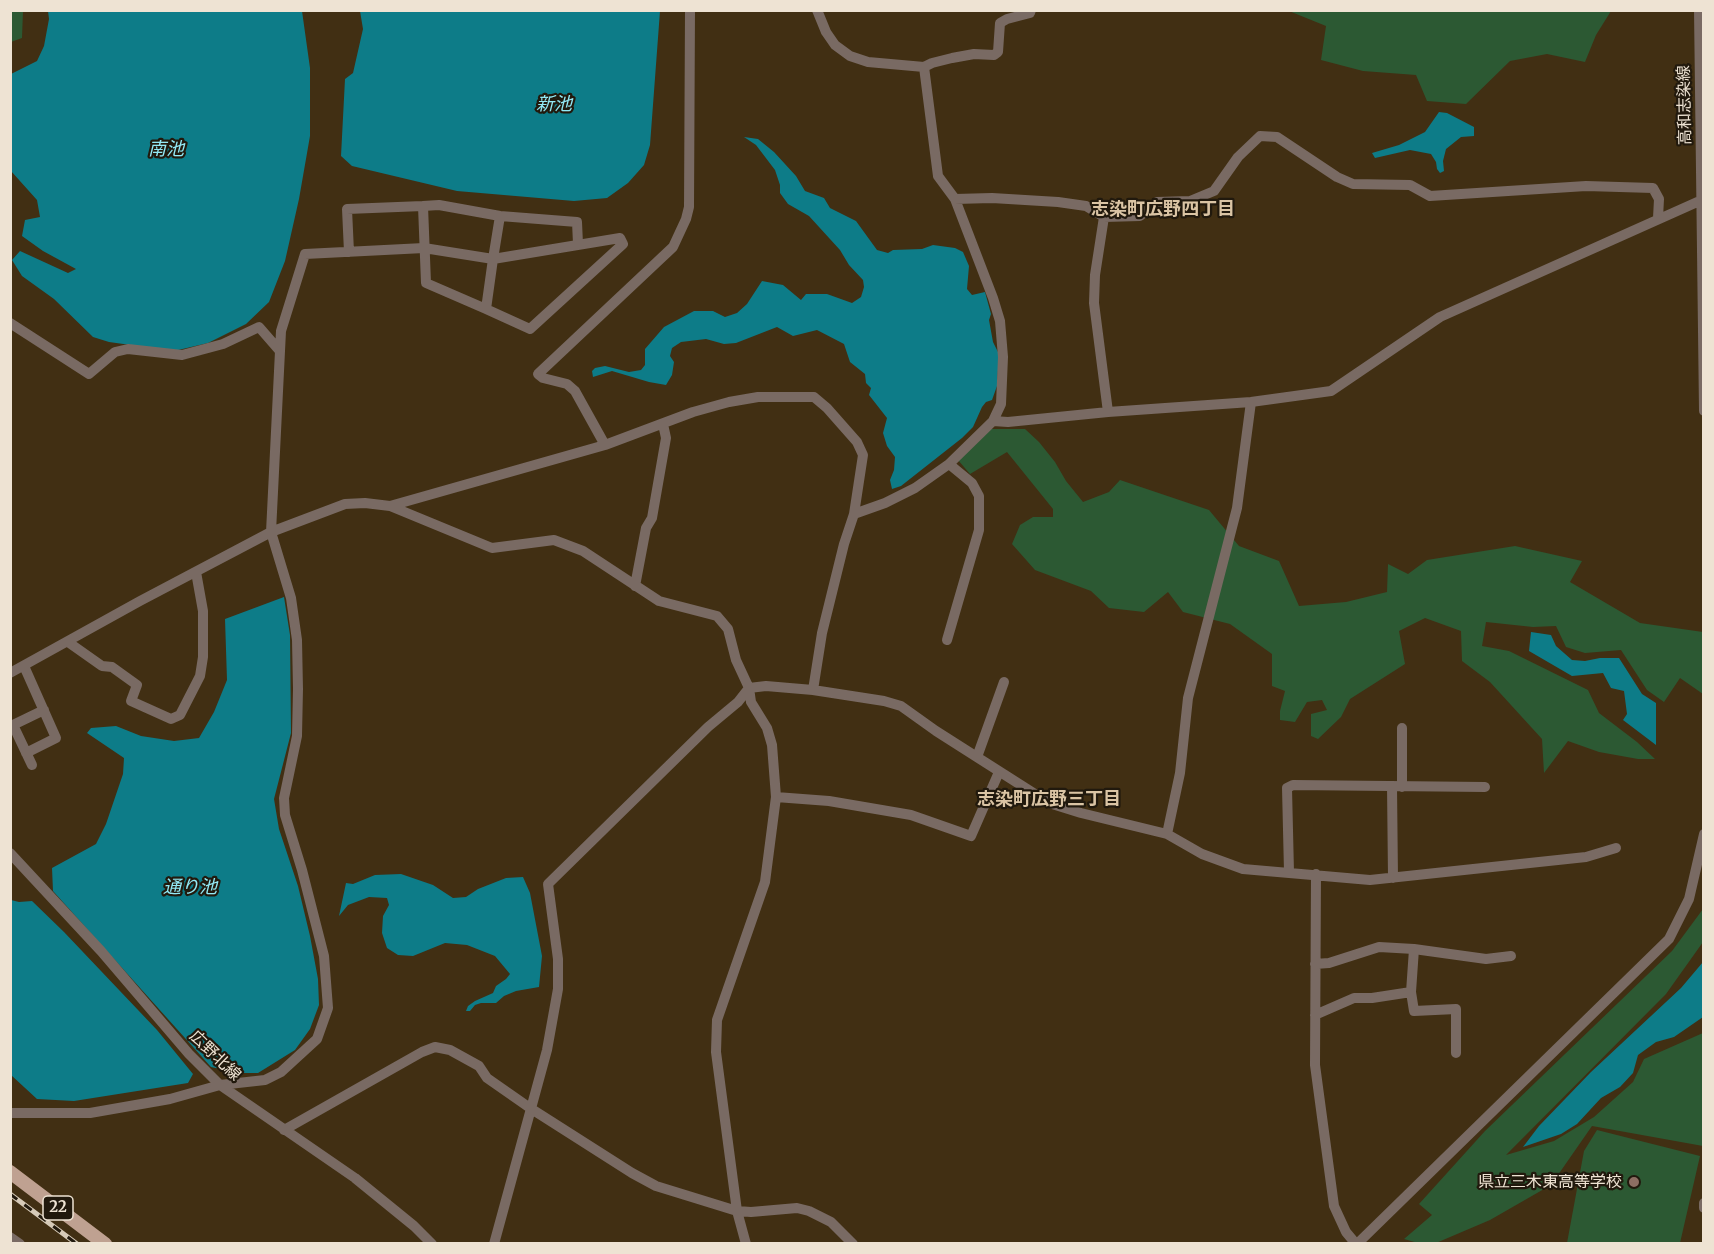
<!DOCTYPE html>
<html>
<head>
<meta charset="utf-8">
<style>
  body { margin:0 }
  #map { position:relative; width:1714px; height:1254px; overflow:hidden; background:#412f13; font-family:Merriweather,serif }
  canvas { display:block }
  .frame { position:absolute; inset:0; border:12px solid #eee3d3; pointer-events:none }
</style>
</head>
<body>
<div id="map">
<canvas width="1714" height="1254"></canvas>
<div class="frame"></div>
</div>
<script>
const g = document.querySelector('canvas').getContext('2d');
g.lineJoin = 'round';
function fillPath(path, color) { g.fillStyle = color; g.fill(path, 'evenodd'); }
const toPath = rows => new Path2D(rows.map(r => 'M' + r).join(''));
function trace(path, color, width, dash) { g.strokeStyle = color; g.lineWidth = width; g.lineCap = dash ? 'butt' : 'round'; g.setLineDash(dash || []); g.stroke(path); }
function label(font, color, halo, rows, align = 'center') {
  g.font = font + ' Merriweather,"Noto Sans JP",serif'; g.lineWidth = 4.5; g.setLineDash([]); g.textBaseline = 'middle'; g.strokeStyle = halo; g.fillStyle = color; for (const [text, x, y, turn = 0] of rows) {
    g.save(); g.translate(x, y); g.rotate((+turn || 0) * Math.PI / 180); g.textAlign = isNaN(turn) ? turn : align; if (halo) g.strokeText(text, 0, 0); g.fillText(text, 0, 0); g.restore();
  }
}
const green = toPath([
  [11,10,23,11,22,38,11,42],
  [1289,11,1611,11,1596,35,1585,62,1547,54,1510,61,1466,104,1427,101,1416,75,1363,71,1321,60,1326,26],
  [988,429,1025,429,1039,442,1055,462,1066,481,1083,502,1109,492,1120,480,1209,510,1239,546,1279,561,1299,606,1346,602,1387,592,1388,564,1408,574,1427,560,1515,546,1582,561,1570,582,1640,623,1703,632,1703,694,1680,678,1664,702,1647,690,1621,650,1585,653,1566,647,1556,626,1533,627,1486,622,1482,646,1509,651,1588,690,1599,713,1637,742,1655,759,1638,759,1599,752,1568,741,1544,773,1542,739,1490,682,1462,661,1461,631,1425,618,1399,631,1405,664,1350,699,1341,717,1318,739,1311,736,1311,714,1327,710,1322,700,1307,702,1295,722,1280,720,1280,711,1285,691,1272,686,1272,654,1230,624,1183,612,1168,592,1144,612,1109,608,1091,591,1035,570,1012,544,1020,525,1033,517,1053,517,1053,509,1007,452,970,474,958,460],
  [1703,909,1703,942,1666,994,1506,1155,1554,1141,1594,1117,1633,1082,1644,1059,1703,1033,1703,1146,1592,1126,1551,1185,1490,1220,1436,1243,1418,1243,1404,1239,1432,1215,1419,1204,1485,1131,1672,951],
  [1597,1130,1700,1156,1680,1243,1567,1243,1584,1151]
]);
const water = toPath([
  [48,11,302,11,310,68,310,136,299,199,285,261,269,302,246,324,208,343,174,351,109,342,93,337,54,299,22,276,12,260,20,251,68,273,76,269,43,251,22,236,25,220,40,217,37,200,11,171,11,74,37,61,44,46,49,19],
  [360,11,660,11,650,145,644,165,628,183,607,198,574,201,457,191,352,166,341,156,345,79,353,73,363,29],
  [1439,112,1447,113,1474,127,1474,136,1461,137,1446,149,1443,161,1444,171,1440,173,1437,169,1436,162,1431,154,1410,150,1375,158,1372,153,1399,145,1425,132],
  [744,137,758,139,774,152,796,176,805,191,824,198,830,208,856,221,877,250,888,253,893,250,922,249,933,245,955,248,963,252,969,266,967,289,972,295,985,292,991,314,989,320,993,342,999,354,997,386,992,400,986,402,982,407,973,427,962,438,901,486,892,489,890,480,894,470,895,457,887,446,883,433,887,418,869,395,871,388,866,383,865,374,850,362,844,344,817,330,793,336,777,327,736,343,724,344,706,339,681,342,672,348,670,356,674,362,672,375,666,385,649,382,612,371,593,377,592,371,595,368,605,366,629,372,641,370,645,365,645,349,664,327,694,311,713,311,725,317,737,313,747,304,762,281,783,285,801,300,806,294,827,294,852,303,861,297,864,287,863,280,849,265,840,250,809,216,788,204,780,193,780,185,775,170,756,145],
  [284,597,290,635,291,733,274,799,279,829,298,886,310,936,318,979,319,1005,310,1029,295,1050,258,1073,239,1073,211,1067,53,891,52,868,96,844,106,824,123,774,124,758,87,733,91,728,116,726,141,736,174,741,199,738,214,712,227,680,225,619],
  [1531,632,1551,635,1556,646,1572,660,1585,661,1600,658,1619,658,1642,694,1656,703,1656,745,1623,720,1627,714,1624,691,1611,688,1603,673,1572,676,1529,651],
  [401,874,433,885,453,898,466,897,478,889,506,878,523,877,530,893,542,956,539,987,516,991,504,996,496,1003,481,1003,475,1005,470,1011,466,1011,468,1006,475,1001,493,993,496,986,506,979,510,974,495,956,467,945,445,943,413,956,398,955,387,948,382,933,383,916,389,905,387,898,369,897,348,905,339,916,346,883,353,884,375,875],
  [11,900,19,902,32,901,64,932,157,1030,193,1074,188,1083,74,1101,37,1099,11,1075],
  [1703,962,1703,1017,1674,1037,1656,1042,1638,1055,1633,1073,1620,1087,1601,1098,1577,1124,1561,1134,1523,1147,1539,1126,1591,1072,1681,988]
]);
const minor = toPath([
  [817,10,826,32,835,45,850,56,868,62,924,67,938,176,955,199,993,298,1000,321,1003,357,1001,404,993,421,949,464,915,488,885,503,854,514],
  [1699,10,1704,411],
  [924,67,932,63,952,58,974,54,994,55,998,52,1000,23,1007,19,1030,13,1031,10],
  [955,199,992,198,1058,202,1086,206,1104,217,1140,216,1157,202,1190,201,1214,191,1238,157,1260,136,1277,137,1337,177,1353,184,1410,185,1430,196,1586,186,1653,188,1659,199,1658,218],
  [1104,217,1095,275,1094,303,1108,412],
  [349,252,347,209,423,206],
  [486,309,426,283,423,206,439,205,500,216,577,222,578,244],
  [10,323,89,374,115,352,128,349,182,355,223,344,259,327,279,350],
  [993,421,1008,422,1108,412,1251,402,1331,391,1440,317,1704,199],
  [605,445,575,391,567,384,543,378,538,374,673,247,686,219,689,207,690,10],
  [390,506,605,445,693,412,729,402,758,397,814,397,827,408,857,442,863,455,854,514,844,544,822,633,813,690],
  [635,586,646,528,652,518,666,438,663,424],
  [947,640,979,530,979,496,972,483,949,464],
  [68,642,102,666,112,667,137,685,131,701,171,719,180,715,200,676,203,657,203,611,196,572],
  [24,666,56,738,26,753],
  [10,673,140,601,271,532,345,504,365,503,390,506,492,548,554,540,583,551,659,601,717,616,728,629,736,660,749,688,751,702,767,728,772,745,776,797,765,882,717,1020,716,1052,737,1211,746,1244],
  [977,757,1004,682],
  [32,765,13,725,44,710],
  [1392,786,1393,878],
  [1402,787,1402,728],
  [776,797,829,801,911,815,971,836,999,772],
  [1167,834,1180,773,1188,698,1237,508,1251,402],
  [10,853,101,951,189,1054,220,1085,355,1178,414,1226,432,1244],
  [1289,872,1287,788,1293,785,1485,787],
  [1316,874,1315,1065,1334,1206,1346,1232,1356,1244],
  [1414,949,1411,992,1414,1011,1456,1009,1456,1053],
  [1315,964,1329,963,1379,947,1414,949,1486,959,1511,956],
  [1315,1015,1354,998,1372,998,1411,992],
  [10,1113,90,1113,170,1099,220,1085,265,1080,281,1072,317,1039,328,1008,324,956,302,870,285,815,284,798,297,736,298,689,297,640,291,598,271,532,281,331,305,254,424,248,493,259,620,238,623,244,530,329,486,309,493,259,500,216],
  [284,1130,422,1052,435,1047,450,1050,479,1066,487,1078,530,1108,632,1173,656,1186,737,1211,751,1212,797,1208,809,1211,831,1222,853,1244],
  [1704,1203,1704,1208],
  [10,1237,20,1244],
  [494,1244,547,1050,558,989,558,959,548,884,708,727,738,702,749,688,766,686,813,690,884,701,901,706,936,731,1049,803,1081,813,1167,834,1202,854,1243,869,1370,880,1586,857,1616,848],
  [1357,1244,1669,939,1689,899,1704,834]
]);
const major = toPath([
  [10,1172,105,1244]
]);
const rail = toPath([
  [10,1194,77,1244]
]);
const markers = [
  [1634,1182,6,"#8d6e63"]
];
const shields = [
  [58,1208,30]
];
const shieldNames = [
  ["22",58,1208]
];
const streetNames = [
  ["高和志染線",1685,105,-91],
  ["広野北線",215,1056,44]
];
const poiNames = [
  ["県立三木東高等学校",1622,1182]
];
const waterNames = [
  ["新池",554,105],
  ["南池",166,150],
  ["通り池",190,888]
];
const neighbourhoodNames = [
  ["志染町広野四丁目",1163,210],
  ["志染町広野三丁目",1049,800]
];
fillPath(green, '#2c5933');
fillPath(water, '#0d7c88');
trace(minor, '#796a63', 10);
trace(major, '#bfa191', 14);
trace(rail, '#d6cab8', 5);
trace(rail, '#21190d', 3, [9]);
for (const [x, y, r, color] of markers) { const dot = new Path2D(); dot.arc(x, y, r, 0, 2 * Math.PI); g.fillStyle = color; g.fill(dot); trace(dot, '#21190d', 2); }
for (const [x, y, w] of shields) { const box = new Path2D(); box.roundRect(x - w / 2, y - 12, w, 24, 4.5); g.fillStyle = '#21190d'; g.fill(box); trace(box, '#eee3d3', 1.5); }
label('bold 15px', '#eee3d3', null, shieldNames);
label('16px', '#eee3d3', '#21190d', streetNames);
label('16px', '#eee3d3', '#21190d', poiNames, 'right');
label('italic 18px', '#93eaf6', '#21190d', waterNames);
label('bold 18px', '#dac4a4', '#21190d', neighbourhoodNames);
</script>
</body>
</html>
